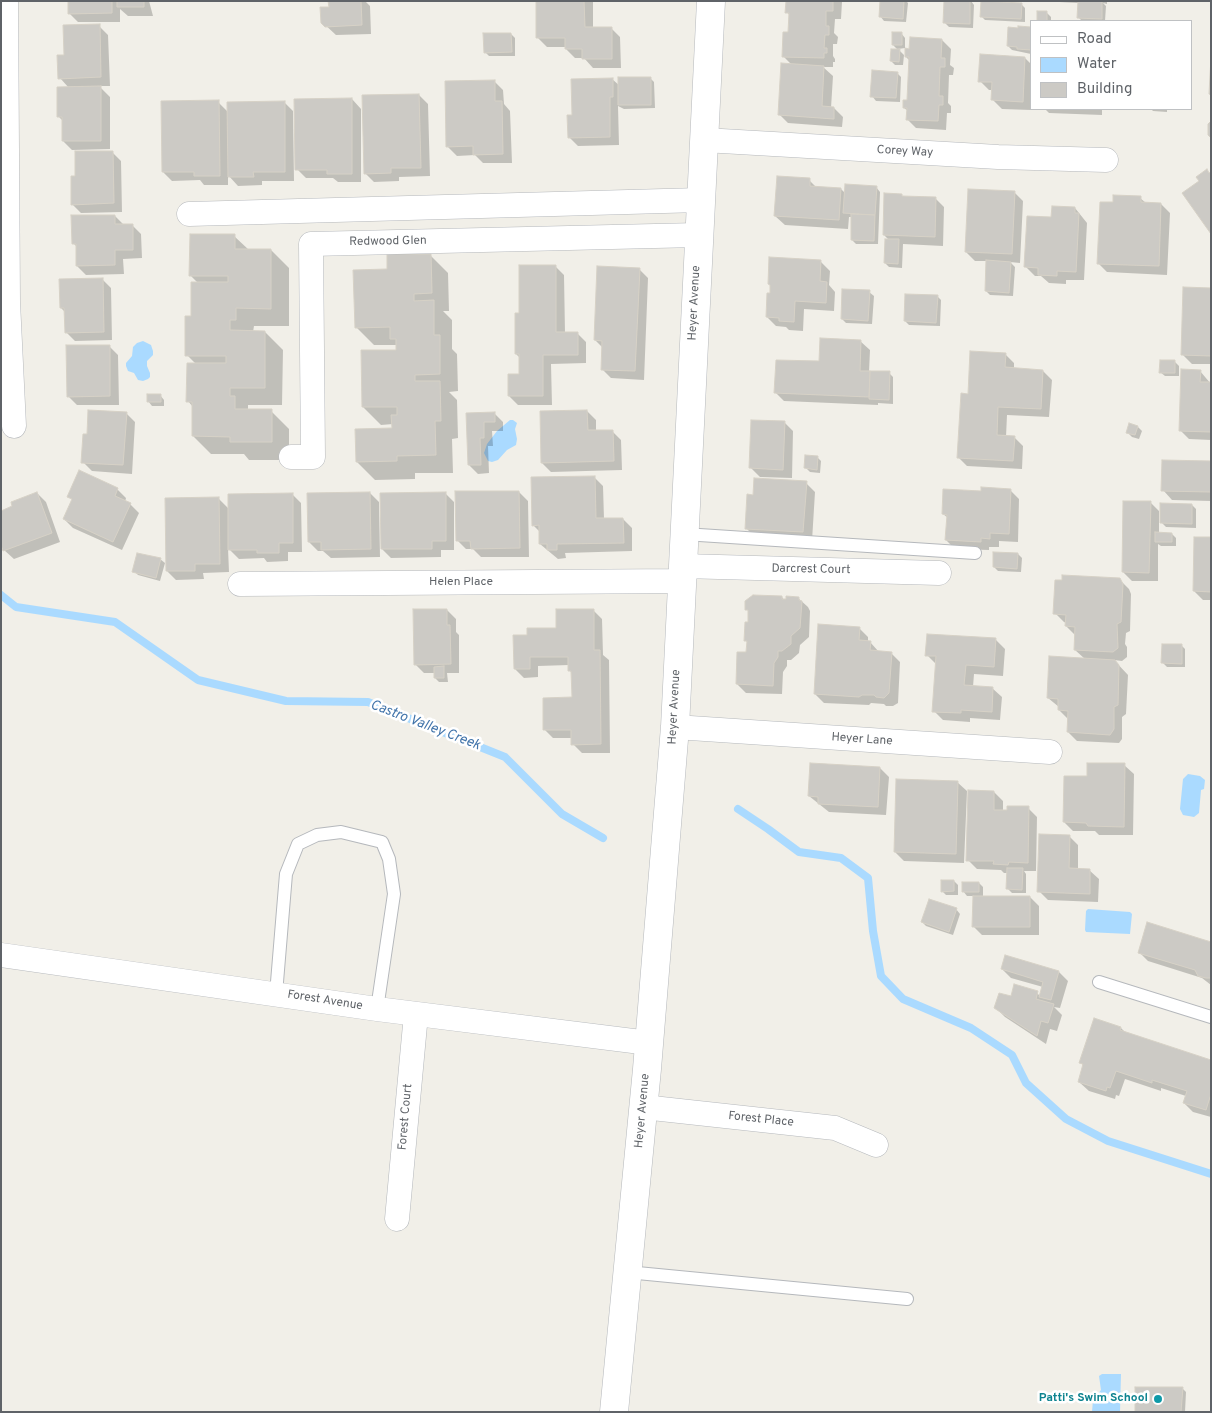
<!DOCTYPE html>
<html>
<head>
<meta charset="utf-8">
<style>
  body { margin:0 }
  #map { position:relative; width:1212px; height:1413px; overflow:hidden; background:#f1efe8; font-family:Overpass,sans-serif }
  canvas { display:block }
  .frame { position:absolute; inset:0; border:2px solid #5f6368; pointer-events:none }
  .legend { position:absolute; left:1030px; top:20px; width:162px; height:90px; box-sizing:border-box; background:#fff; border:1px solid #bfc1c3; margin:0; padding:6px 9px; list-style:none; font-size:15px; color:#5f6368 }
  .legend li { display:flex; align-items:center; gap:10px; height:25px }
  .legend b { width:25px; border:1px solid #bfc1c3 }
</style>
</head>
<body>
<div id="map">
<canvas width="1212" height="1413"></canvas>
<div class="frame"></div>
<ul class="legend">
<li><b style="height:6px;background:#fff"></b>Road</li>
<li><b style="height:14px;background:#aadaff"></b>Water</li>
<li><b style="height:14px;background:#cccac5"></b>Building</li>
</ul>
</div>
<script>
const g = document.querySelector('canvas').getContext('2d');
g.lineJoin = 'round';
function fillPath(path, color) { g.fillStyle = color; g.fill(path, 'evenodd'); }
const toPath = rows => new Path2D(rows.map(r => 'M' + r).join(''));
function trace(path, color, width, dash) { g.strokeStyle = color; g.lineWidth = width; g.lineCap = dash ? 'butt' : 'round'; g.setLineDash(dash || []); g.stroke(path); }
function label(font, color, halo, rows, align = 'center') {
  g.font = font + ' Overpass,sans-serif'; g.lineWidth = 5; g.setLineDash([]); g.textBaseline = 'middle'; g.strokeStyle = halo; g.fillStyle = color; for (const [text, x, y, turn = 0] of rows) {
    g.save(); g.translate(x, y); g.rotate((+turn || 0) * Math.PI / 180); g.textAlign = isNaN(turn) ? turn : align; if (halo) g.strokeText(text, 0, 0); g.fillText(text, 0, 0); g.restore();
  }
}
const water = toPath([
  [143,341,151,345,153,351,153,355,147,361,147,366,150,373,150,377,148,379,143,381,138,380,134,373,128,371,126,366,126,363,132,356,133,347,137,343],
  [510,420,513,420,517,423,515,429,517,439,516,445,507,450,498,460,492,462,488,461,484,453,487,444,497,431],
  [1188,774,1200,776,1205,780,1204,789,1201,790,1199,813,1194,817,1183,815,1180,809,1183,779],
  [1088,909,1130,912,1132,914,1130,934,1086,932,1085,930,1086,911],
  [1102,1374,1121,1374,1120,1412,1092,1412,1093,1400,1101,1390,1099,1376]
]);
const shadow = toPath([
  [69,1,149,1,153,16,128,16,120,9,120,22,78,22,69,13],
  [330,1,365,1,370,6,371,34,336,35,322,22,330,8],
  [537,1,593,1,593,28,611,28,620,37,621,68,593,68,584,58,575,58,566,49,566,47,547,47,538,38],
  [787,1,842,2,841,19,835,19,834,33,838,37,837,44,833,44,833,56,835,59,835,62,833,62,833,67,823,67,833,76,831,108,834,108,843,117,842,127,788,123,779,114,792,65,783,56,789,33,790,16,787,12],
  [881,1,906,1,908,3,906,22,884,21,880,16],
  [945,1,971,1,974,5,973,28,949,27,945,23],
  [1039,1,1107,1,1107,4,1103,3,1106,6,1105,21,1082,21,1078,17,1079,3],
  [1021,4,1025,8,1025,22,985,20,981,16],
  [1039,12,1047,13,1051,17,1051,21,1038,21],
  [99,26,108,35,110,86,99,86,110,97,110,149,72,150,63,141,63,121,59,117,69,88,60,78,65,56],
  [1031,28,1031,54,1012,50,1008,46],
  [901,33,905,38,905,48,898,49,904,55,903,65,895,65,891,61,899,51,893,45],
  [511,34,515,38,515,56,489,56,485,52],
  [942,40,951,49,950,65,954,68,953,75,949,75,948,103,951,106,951,113,947,113,946,130,916,128,907,119,908,111,904,108,908,101,910,61,906,57,910,50],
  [1025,58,1031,64,1031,110,1002,109,993,100,993,90,989,90,980,81],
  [897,73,901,77,900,102,876,101,872,96],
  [650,78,654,82,655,108,624,109,618,106,619,145,578,146,569,137,573,117,612,79,620,86],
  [494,81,503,90,504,104,510,111,512,163,483,163,475,155,457,156,448,147],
  [419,95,428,104,430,176,399,177,399,181,374,182,365,173],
  [352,99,361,109,361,182,338,182,333,178,306,178,297,169],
  [218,102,228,112,284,102,293,111,294,181,262,181,262,185,238,186,228,175,228,185,204,185,200,180,172,181,163,172],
  [1045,109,1102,109,1102,115,1049,113],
  [1151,109,1167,109,1167,112,1153,111],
  [112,152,121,161,122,212,81,213,72,204,76,177],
  [809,180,817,188,841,189,846,194,876,187,880,192,878,244,856,244,852,240,852,217,849,217,848,229,785,225,775,216],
  [1014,192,1023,201,1020,263,1010,262,1015,267,1013,296,990,295,986,291,987,261,975,261,966,252],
  [901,195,903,197,935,198,944,207,943,246,903,244,902,268,889,267,885,263,889,240,884,235],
  [1140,198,1146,203,1161,204,1170,213,1167,275,1107,272,1098,263,1114,204],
  [1075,208,1087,223,1084,280,1066,280,1066,284,1049,283,1041,276,1035,276,1026,267,1052,218],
  [115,216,124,225,132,225,141,234,142,258,123,259,124,274,86,275,77,266,77,247,73,243],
  [234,236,249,250,271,250,289,268,289,326,254,326,253,332,265,332,283,350,282,405,248,405,248,410,271,411,289,429,289,460,249,460,244,454,211,454,193,436,193,407,188,401,196,364,187,355,198,283,191,276],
  [430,255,448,273,449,311,443,311,452,320,452,349,457,354,458,391,449,392,457,400,458,438,452,439,453,473,415,473,415,479,375,480,357,462,393,430,393,424,381,425,363,407,398,351,398,345,374,345,356,327,389,270],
  [821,262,830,271,829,285,835,292,834,311,804,309,803,331,789,330,786,327,776,326,767,317,771,295,771,286,769,284],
  [555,266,564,275,565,333,577,333,586,342,586,363,551,364,552,405,518,405,509,396,520,375,520,358,516,354,520,314],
  [639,269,648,278,644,380,611,378,602,369,603,348,595,340],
  [102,279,111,288,112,340,75,341,66,332,65,312,61,308],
  [1211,289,1211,364,1192,364,1183,355],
  [869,292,874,296,872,324,846,323,842,319],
  [937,296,941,300,940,326,909,325,905,321],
  [860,341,870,350,869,372,889,373,893,377,893,404,878,403,878,405,784,401,775,392,820,363],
  [109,346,118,355,119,405,77,405,68,396],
  [1005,354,1014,363,1014,369,1043,371,1052,380,1049,417,1007,415,1006,437,1014,437,1023,446,1022,469,967,466,958,457,969,395],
  [1175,362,1179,366,1179,376,1165,376,1160,372],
  [1200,371,1211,384,1211,440,1189,439,1180,430],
  [160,395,164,400,164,406,152,406,148,401],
  [587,411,596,420,596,431,612,431,621,440,622,470,551,472,542,463],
  [126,413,135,422,132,474,92,471,83,462,88,436],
  [494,413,503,422,503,431,492,431,493,446,488,446,489,473,478,474,469,465,468,414],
  [784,422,793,431,792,478,760,477,751,468],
  [1138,427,1142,431,1139,439,1132,437,1128,433],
  [817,457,821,461,820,473,810,472,806,468],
  [1211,462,1211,501,1172,500,1163,490],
  [594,477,603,486,604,519,623,519,632,528,632,551,565,553,566,558,558,559,540,544,540,532,533,525],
  [806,483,815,492,812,541,755,537,746,528,755,496],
  [117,489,126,498,125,502,130,504,139,513,122,550,73,528,64,519,73,500,69,496],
  [1010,490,1019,499,1018,542,999,541,999,547,989,547,989,550,955,549,946,540,948,518,943,514],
  [519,492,528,501,529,557,481,557,473,549,466,549,457,540],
  [37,493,46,502,60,542,14,559,4,550],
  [370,493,379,502,380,557,331,558,323,551,318,551,309,542],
  [445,493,454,502,454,550,441,550,441,557,391,558,382,549],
  [292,494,301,503,302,552,288,552,288,561,267,562,264,558,239,559,228,548,229,572,203,573,204,579,176,580,167,571,218,498,229,509],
  [1150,502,1159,511,1159,534,1172,534,1176,538,1176,546,1161,546,1158,544,1158,581,1132,581,1123,572],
  [1192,505,1196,509,1196,528,1166,527,1162,523],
  [1211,539,1211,600,1203,600,1194,591],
  [1018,554,1022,558,1021,572,998,571,994,567],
  [160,559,165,563,160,581,138,575,134,571],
  [1120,580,1129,589,1131,594,1130,631,1126,633,1125,644,1127,647,1127,657,1122,661,1114,660,1128,675,1126,714,1122,717,1122,739,1119,743,1077,741,1068,732,1068,719,1059,710,1059,707,1048,698,1085,659,1075,650,1075,635,1066,626,1066,623,1064,622,1055,613],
  [782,597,784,600,798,598,808,607,810,611,809,637,800,645,799,653,791,660,787,660,787,666,783,672,782,694,746,693,737,684,747,654,748,643,745,640,750,612,746,609],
  [447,610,456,619,456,632,459,635,459,673,447,673,448,682,439,682,435,678,435,673,424,673,415,664],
  [593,610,602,619,603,655,609,660,610,753,582,753,573,744,573,738,553,738,544,729,573,698,573,674,569,670,569,665,538,666,538,677,524,678,515,669,528,636,557,629],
  [859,628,868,637,868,642,870,642,879,652,891,653,900,662,898,703,893,706,886,706,884,704,871,703,869,705,824,703,815,694],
  [996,640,1005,649,1003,676,974,674,973,687,992,688,1002,697,1000,720,970,718,970,722,943,720,934,711,936,664,927,655],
  [1181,645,1185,649,1185,667,1167,667,1163,663],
  [1124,765,1134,774,1133,835,1099,835,1095,831,1073,831,1064,822,1088,777],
  [880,768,889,777,886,815,829,812,809,796],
  [957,782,967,791,964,863,904,861,895,852],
  [994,792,1003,801,1003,811,1028,808,1037,817,1036,871,1024,871,1026,874,1026,893,1012,893,1008,889,1008,873,1004,873,1001,870,977,869,968,860],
  [1069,836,1078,845,1078,869,1089,870,1099,879,1098,902,1048,900,1039,891],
  [954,881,958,885,958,895,946,895,942,891],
  [979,883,983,887,983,897,1030,897,1039,906,1039,935,982,935,973,926,974,896,967,896,963,891],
  [956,909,960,914,953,935,926,926,922,922],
  [1211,943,1211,985,1202,978,1148,961,1139,952],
  [1005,956,1059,972,1068,981,1060,1008,1054,1007,1062,1015,1057,1031,1050,1029,1046,1044,1005,1017,996,1008,1012,998,1037,993,1040,996,1043,987,1011,978,1002,969],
  [1095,1019,1121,1028,1127,1034,1211,1061,1211,1117,1193,1112,1184,1103,1186,1096,1161,1088,1161,1091,1125,1079,1119,1096,1116,1095,1115,1099,1089,1091,1079,1082,1084,1066,1081,1063],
  [1182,1388,1186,1392,1185,1412,1136,1412]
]);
const stream = toPath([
  [1,595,16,607,115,622,198,680,286,701,368,702,505,757,562,814,603,838],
  [738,809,768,829,799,852,841,858,868,878,873,931,881,976,903,999,971,1028,1012,1055,1026,1083,1066,1119,1108,1141,1211,1174]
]);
const building = toPath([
  [68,1,112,1,112,13,68,14,68,1],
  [117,1,144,1,144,7,117,7,117,1],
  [328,1,361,1,362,25,325,27,321,23,320,7,329,7,328,1],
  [536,1,584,1,585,27,612,27,612,59,582,59,582,49,565,49,565,38,536,38,536,1],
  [786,1,833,1,833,11,826,11,826,26,829,26,829,35,825,35,824,48,827,48,827,53,824,53,824,58,782,57,783,32,788,32,789,13,785,13,786,1],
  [880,1,904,1,903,19,879,17,880,1],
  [944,1,970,1,970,24,943,23,944,1],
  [981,1,1022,3,1021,19,980,17,981,1],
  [1078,1,1102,1,1102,19,1077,18,1078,1],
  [1037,11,1047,11,1047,21,1037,21,1037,11],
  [100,24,101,77,58,79,57,55,64,55,63,25,100,24],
  [1018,26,1031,27,1031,50,1017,49,1017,47,1007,46,1008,27,1018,28,1018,26],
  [892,32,902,32,902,45,892,45,892,32],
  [483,33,511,33,512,52,484,53,483,33],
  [910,37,942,39,941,58,945,58,945,67,940,67,939,96,943,96,943,105,939,105,938,121,906,120,907,108,903,108,903,100,907,100,909,57,905,57,905,48,909,49,910,37],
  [891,49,900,49,899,62,890,61,891,49],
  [980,54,1025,57,1023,102,991,100,992,82,978,82,980,54],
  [1211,57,1211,95,1209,94,1211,57],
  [781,63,824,66,822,106,834,107,834,119,778,115,781,63],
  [872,70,898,72,896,98,870,97,872,70],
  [618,77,651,77,651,105,618,105,618,77],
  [613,78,613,97,610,97,610,137,568,138,567,115,572,115,571,79,613,78],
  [495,80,495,101,502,101,503,154,473,155,473,146,446,147,445,81,495,80],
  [101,86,101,141,62,141,62,117,57,117,57,87,101,86],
  [419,94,421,168,391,168,391,173,364,174,362,95,419,94],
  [352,98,352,174,327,174,327,170,295,170,294,99,352,98],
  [219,100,220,176,194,176,194,172,162,172,161,101,219,100],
  [285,101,285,172,253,172,254,177,228,177,227,102,285,101],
  [1211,121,1211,138,1208,135,1208,124,1211,121],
  [75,151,113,151,114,203,71,205,71,176,75,176,75,151],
  [1207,169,1209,173,1211,172,1211,234,1182,193,1199,181,1196,177,1207,169],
  [777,176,810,178,810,186,841,188,839,220,774,216,777,176],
  [845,184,877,186,875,215,843,213,845,184],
  [968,189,1015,191,1012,254,965,252,968,189],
  [884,193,902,194,902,196,936,197,935,237,883,235,884,193],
  [1113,195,1141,196,1141,202,1161,203,1159,266,1097,264,1100,202,1113,202,1113,195],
  [1052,206,1075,207,1075,213,1079,213,1076,272,1057,271,1057,276,1038,275,1038,268,1024,267,1027,216,1051,217,1052,206],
  [851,214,875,215,874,241,851,240,851,214],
  [71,215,115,215,115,224,133,224,133,250,115,250,115,265,76,266,76,244,72,244,71,215],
  [190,234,235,234,235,249,271,249,271,309,236,308,236,320,230,320,230,330,265,331,265,388,230,388,230,396,235,396,235,409,272,409,272,442,230,442,230,437,192,436,192,402,186,402,187,363,226,363,226,356,185,356,185,316,191,316,191,282,228,282,228,276,189,276,190,234],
  [885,239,899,239,898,264,884,263,885,239],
  [387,254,431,254,432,293,414,294,414,301,434,300,434,335,440,335,440,374,415,375,415,381,440,381,441,421,435,421,436,455,397,456,397,461,356,462,355,429,392,428,391,415,397,415,397,407,362,407,361,350,396,350,396,339,390,339,390,327,355,328,353,270,387,269,387,254],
  [769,257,821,260,820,281,827,282,826,303,795,301,794,322,779,321,779,318,766,317,767,293,770,293,770,285,768,284,769,257],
  [986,260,1011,262,1009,293,985,291,986,260],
  [519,265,556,265,556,332,578,332,578,355,543,355,543,396,508,396,508,374,519,374,519,354,515,354,515,313,519,313,519,265],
  [597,266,640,268,635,371,601,370,602,341,594,340,597,266],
  [103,278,104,332,65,333,64,308,60,308,59,279,103,278],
  [1183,287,1211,288,1211,356,1181,355,1183,287],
  [842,289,870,290,868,321,841,319,842,289],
  [905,294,938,295,936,323,904,321,905,294],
  [820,338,861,340,860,371,870,371,869,397,774,393,776,360,819,361,820,338],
  [66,345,110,345,110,396,67,397,66,345],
  [970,351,1006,353,1005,367,1043,370,1041,409,998,407,997,435,1015,436,1013,461,957,458,961,393,968,394,970,351],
  [1160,360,1175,360,1175,373,1159,373,1160,360],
  [1181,369,1201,370,1200,382,1211,382,1211,432,1179,431,1181,369],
  [870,371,890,371,889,400,869,399,870,371],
  [147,394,161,394,161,402,147,402,147,394],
  [88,410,127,412,123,465,81,463,83,434,87,434,88,410],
  [587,410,588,430,613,430,614,461,541,463,540,411,587,410],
  [495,412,495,422,484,422,484,438,480,438,481,465,468,465,466,413,495,412],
  [751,420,785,421,783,470,749,468,751,420],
  [1129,423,1138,426,1135,435,1126,433,1129,423],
  [805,455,818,456,817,470,804,468,805,455],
  [1162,460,1211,461,1211,492,1161,491,1162,460],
  [79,470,118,488,115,496,131,503,113,542,63,519,72,499,67,497,79,470],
  [595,476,596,518,623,518,624,543,557,544,557,550,547,550,547,544,539,544,539,525,532,526,531,477,595,476],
  [754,478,807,481,803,532,745,529,747,494,753,495,754,478],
  [981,487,1011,489,1009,534,990,533,990,539,981,538,981,542,945,540,947,515,942,514,943,489,981,491,981,487],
  [455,491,519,491,520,548,471,549,470,541,456,541,455,491],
  [37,492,52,533,3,551,1,545,1,511,12,506,11,502,37,492],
  [370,492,371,549,321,550,321,542,308,542,307,493,370,492],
  [446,492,446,541,432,541,432,549,381,549,380,493,446,492],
  [293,493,293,543,279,543,279,553,257,553,257,550,228,550,228,494,293,493],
  [219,497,220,564,195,564,195,571,166,571,165,498,219,497],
  [1123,501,1151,501,1149,573,1122,572,1123,501],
  [1160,503,1192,504,1192,524,1160,523,1160,503],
  [1155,532,1172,533,1172,542,1155,542,1155,532],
  [1194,537,1211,537,1211,592,1193,591,1194,537],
  [993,552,1018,553,1017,569,993,567,993,552],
  [137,553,161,558,156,578,132,572,137,553],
  [1062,575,1120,578,1123,584,1121,622,1117,624,1118,648,1113,652,1074,650,1075,627,1065,626,1066,615,1053,614,1055,580,1062,580,1062,575],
  [753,595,782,596,782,599,786,599,786,596,799,597,799,600,802,601,800,628,791,636,791,644,782,651,778,651,778,657,774,663,773,686,736,684,737,652,746,652,747,641,744,641,745,622,748,622,748,610,745,610,745,601,753,595],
  [413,609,447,609,447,625,450,625,451,664,414,665,413,609],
  [556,609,594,609,594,650,600,650,601,744,571,745,571,730,543,730,543,698,572,697,571,671,568,671,568,657,530,657,530,669,514,669,513,635,527,635,527,628,556,628,556,609],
  [818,624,860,627,859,640,871,641,870,650,892,652,889,693,884,698,876,697,874,695,862,695,859,697,814,694,818,624],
  [927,634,996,638,994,667,966,665,964,685,993,687,992,712,961,710,961,713,932,712,936,656,925,656,927,634],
  [1162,644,1182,644,1182,664,1161,663,1162,644],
  [1049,656,1115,660,1119,665,1118,705,1114,707,1114,729,1110,735,1067,732,1068,711,1058,710,1058,699,1047,698,1049,656],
  [444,666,444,678,434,678,434,667,444,666],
  [810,763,880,767,878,807,818,804,818,797,808,796,810,763],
  [1087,763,1125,763,1124,827,1088,826,1086,823,1063,822,1064,776,1087,776,1087,763],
  [896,779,958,781,956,854,894,852,896,779],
  [968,790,994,791,994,810,1007,810,1007,806,1029,806,1028,863,1009,862,1008,865,993,864,994,861,966,861,968,790],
  [1039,834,1070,835,1069,868,1090,869,1090,894,1037,892,1039,834],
  [1007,868,1023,868,1022,890,1006,889,1007,868],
  [941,880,954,880,954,891,941,892,941,880],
  [962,882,979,882,979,892,962,892,962,882],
  [973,896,1030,896,1030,927,972,927,973,896],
  [929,899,957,908,949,932,921,922,929,899],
  [1147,922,1211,942,1211,978,1206,978,1198,976,1195,970,1138,953,1147,922],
  [1005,955,1059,971,1051,1000,1039,997,1043,982,1001,969,1005,955],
  [1014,984,1038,991,1036,999,1054,1004,1048,1023,1041,1021,1037,1036,994,1008,999,993,1011,996,1014,984],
  [1094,1018,1121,1027,1120,1030,1211,1060,1211,1094,1206,1110,1183,1103,1187,1091,1152,1080,1152,1083,1116,1071,1110,1088,1107,1087,1106,1091,1078,1082,1083,1064,1079,1063,1094,1018],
  [1135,1387,1183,1387,1181,1412,1135,1412,1135,1387]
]);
const service = toPath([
  [684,534,975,553],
  [1099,982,1211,1017],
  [276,994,286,874,298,844,317,835,341,832,382,842,389,859,394,894,377,1009],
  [627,1272,907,1299]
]);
const minor = toPath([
  [6,1,8,302,14,426],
  [704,140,998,157,1106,160],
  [189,214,701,200],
  [291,457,313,457,311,244,698,235],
  [682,566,939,573],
  [240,584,682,581],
  [675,727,1050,752],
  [1,955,377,1009,649,1043],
  [643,1107,835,1128,876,1145],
  [397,1219,416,1014]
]);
const tertiary = toPath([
  [614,1412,647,1069,675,727,711,1]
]);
const markers = [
  [1158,1399,5,"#0f9aa8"]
];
const streetNames = [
  ["Corey Way",905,152,3],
  ["Redwood Glen",388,242,-1],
  ["Heyer Avenue",695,303,-87],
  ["Darcrest Court",811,570,1],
  ["Helen Place",461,583],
  ["Heyer Avenue",675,707,-87],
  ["Heyer Lane",862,740,4],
  ["Forest Avenue",325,1001,9],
  ["Heyer Avenue",643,1111,-85],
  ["Forest Court",406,1117,-85],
  ["Forest Place",761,1120,6]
];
const cultureNames = [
  ["Patti's Swim School",1148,1399]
];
const waterNames = [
  ["Castro Valley Creek",425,726,21]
];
fillPath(water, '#aadaff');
fillPath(shadow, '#0003');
trace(stream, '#aadaff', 8);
fillPath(building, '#cccac5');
trace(building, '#d6d1c6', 1);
trace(service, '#b5b8bc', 14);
trace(minor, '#b5b8bc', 25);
trace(tertiary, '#b5b8bc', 29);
trace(service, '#fff', 12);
trace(minor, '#fff', 24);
trace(tertiary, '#fff', 28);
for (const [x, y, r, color] of markers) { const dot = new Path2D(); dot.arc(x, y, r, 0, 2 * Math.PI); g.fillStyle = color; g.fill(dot); trace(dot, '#fff', 2); }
label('12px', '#5f6368', '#fff', streetNames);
label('bold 12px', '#0d838f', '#fff', cultureNames, 'right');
label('italic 14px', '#4174aa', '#fff', waterNames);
</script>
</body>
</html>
